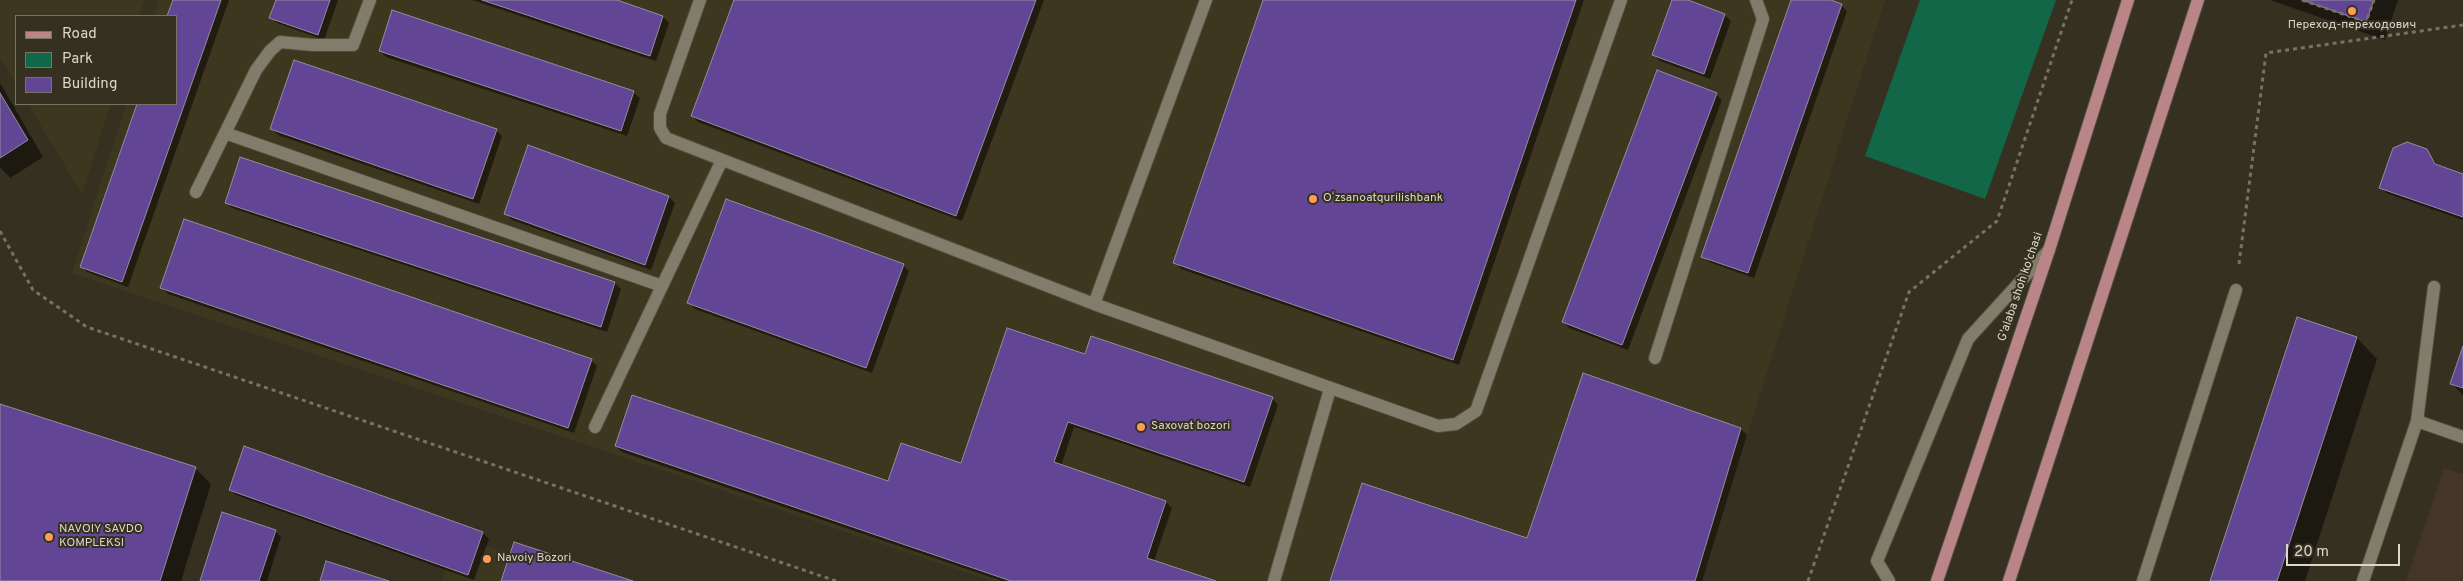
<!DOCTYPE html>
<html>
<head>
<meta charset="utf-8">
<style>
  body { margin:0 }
  #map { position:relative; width:2463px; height:581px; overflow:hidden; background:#353020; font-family:Overpass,sans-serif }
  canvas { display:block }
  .legend { position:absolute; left:15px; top:15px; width:162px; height:90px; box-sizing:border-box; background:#353020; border:1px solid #777365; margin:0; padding:6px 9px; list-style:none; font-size:15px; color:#dad7cd }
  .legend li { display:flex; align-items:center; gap:10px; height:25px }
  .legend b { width:25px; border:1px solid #777365 }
  .scale { position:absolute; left:2286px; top:544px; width:114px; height:22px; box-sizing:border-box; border:2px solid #dad7cd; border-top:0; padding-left:6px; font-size:15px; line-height:18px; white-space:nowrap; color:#dad7cd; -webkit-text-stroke:4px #353020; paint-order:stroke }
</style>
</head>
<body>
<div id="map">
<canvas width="2463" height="581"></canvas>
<ul class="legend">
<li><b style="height:6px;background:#b98589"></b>Road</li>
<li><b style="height:14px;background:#126748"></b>Park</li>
<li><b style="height:14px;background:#624695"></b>Building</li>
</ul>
<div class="scale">20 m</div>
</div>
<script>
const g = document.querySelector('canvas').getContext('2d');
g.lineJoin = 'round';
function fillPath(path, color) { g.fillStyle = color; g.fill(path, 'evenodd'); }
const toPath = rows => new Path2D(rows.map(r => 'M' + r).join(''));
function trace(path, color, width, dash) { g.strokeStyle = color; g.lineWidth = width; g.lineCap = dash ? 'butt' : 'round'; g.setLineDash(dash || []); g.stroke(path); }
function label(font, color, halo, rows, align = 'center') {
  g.font = font + ' Overpass,sans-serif'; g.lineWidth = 4; g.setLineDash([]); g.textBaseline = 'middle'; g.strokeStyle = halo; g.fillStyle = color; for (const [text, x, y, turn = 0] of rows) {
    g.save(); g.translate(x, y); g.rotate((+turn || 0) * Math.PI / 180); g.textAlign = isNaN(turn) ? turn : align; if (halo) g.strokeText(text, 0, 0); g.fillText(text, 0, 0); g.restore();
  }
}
const built = toPath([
  [0,0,145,0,139,16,16,16,16,84,0,57],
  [159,0,1885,0,1701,581,992,581,72,273,126,104,176,104,176,16,154,16],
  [28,104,111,104,82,194],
  [457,536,591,581,441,581]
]);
const education = toPath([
  [2444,468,2463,474,2463,581,2406,581]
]);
const green = toPath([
  [1920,0,2056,0,1985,199,1865,156]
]);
const shadow = toPath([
  [174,0,229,0,128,287,87,272,81,266,138,104,176,104,176,16,169,16],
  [277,0,338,0,324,40,277,23,271,17],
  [472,0,613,0,663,17,669,23,656,61],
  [735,0,1044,0,962,221,698,122,692,116],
  [1265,0,1584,0,1459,365,1181,269,1175,262],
  [1673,0,1684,0,1725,15,1731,21,1710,79,1660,61,1654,55],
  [1792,0,1827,0,1841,5,1847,11,1754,278,1709,262,1703,256],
  [2270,0,2398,0,2385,40],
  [380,51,633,92,640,98,627,136,386,57],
  [0,83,43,157,10,178,0,167],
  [1716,94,1722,100,1628,350,1569,328,1563,322],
  [272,129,496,130,502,136,479,204,278,135],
  [2427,150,2438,166,2463,175,2463,220,2386,193,2380,187],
  [241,158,615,283,621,289,607,332,232,208,226,202],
  [669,197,675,203,651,270,512,220,506,214],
  [903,265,909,271,872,373,695,309,689,303],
  [162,288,591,360,597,366,574,433,168,294],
  [2298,318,2357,338,2377,359,2305,581,2212,581],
  [2463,350,2463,395,2451,383],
  [1085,356,1272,398,1278,405,1250,487,1074,427,1061,466,1166,502,1172,508,1154,561,1212,581,1002,581,622,452,616,446,889,483,962,465],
  [1584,375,1741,429,1747,435,1702,581,1331,581,1528,540],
  [0,406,195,468,211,484,181,581,0,581],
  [230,489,483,533,489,539,474,580,236,495],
  [275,531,281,537,267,581,201,581]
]);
const building = toPath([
  [173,0,221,0,122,282,80,267,137,104,176,104,176,16,167,16,173,0],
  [276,0,330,0,318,35,269,18,276,0],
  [482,0,617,0,663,16,650,56,482,0],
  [734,0,1036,0,956,216,691,116,734,0],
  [1263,0,1576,0,1453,360,1173,263,1263,0],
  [1672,0,1688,0,1725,14,1704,74,1652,55,1672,0],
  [1791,0,1831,0,1842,4,1748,273,1701,257,1791,0],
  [2302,0,2374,0,2366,22,2302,0],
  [392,10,634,91,621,131,379,51,392,10],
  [294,60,497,129,473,199,270,129,294,60],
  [1657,70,1717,93,1622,345,1562,322,1657,70],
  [0,93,28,140,0,158,0,93],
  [2407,142,2427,149,2435,164,2463,174,2463,217,2379,188,2393,148,2407,142],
  [528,145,669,196,645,265,504,214,528,145],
  [240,157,615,282,601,327,225,203,240,157],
  [726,199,904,264,866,368,687,303,726,199],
  [184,219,592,359,568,428,160,288,184,219],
  [2297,317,2357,337,2277,581,2210,581,2297,317],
  [1007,328,1085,354,1091,336,1273,397,1244,482,1068,422,1054,462,1166,501,1147,558,1216,581,1011,581,615,446,632,395,888,481,901,443,961,463,1007,328],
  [2463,346,2463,388,2450,384,2463,346],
  [1583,373,1741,428,1695,581,1330,581,1362,483,1527,538,1583,373],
  [0,404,196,467,160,581,0,581,0,404],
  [244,446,483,532,468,575,229,490,244,446],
  [222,512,276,530,259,581,200,581,222,512],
  [514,542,633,581,501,581,514,542],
  [326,561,389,581,320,581,326,561]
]);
const path = toPath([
  [2302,0,2366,22,2374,0],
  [0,231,33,290,87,327,836,581],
  [2239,264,2266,53,2463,25],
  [1808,581,1909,292,1997,221,2072,0]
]);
const service = toPath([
  [700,0,660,114,660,128,666,138,1094,304,1438,426,1456,424,1476,411,1621,0],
  [225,133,662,286],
  [196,192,256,70,270,51,280,42,313,45,353,45,370,0],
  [1094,304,1206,0],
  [1655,358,1763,19,1756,0],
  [595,427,722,160],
  [1274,581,1330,389],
  [1889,581,1877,561,1968,339,2049,250],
  [2143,581,2236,290]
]);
const minor = toPath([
  [2417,421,2463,437],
  [2363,581,2417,421,2434,287]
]);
const primary = toPath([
  [1937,581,2049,250,2128,0],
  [2009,581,2198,0]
]);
const markers = [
  [2352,11,5,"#fd9d55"],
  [1313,199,5,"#fd9d55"],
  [1141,427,5,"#fd9d55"],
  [49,537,5,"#fd9d55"],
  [487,559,5,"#fd9d55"]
];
const poiNames = [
  ["Переход-переходович",2352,26,"center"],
  ["Oʻzsanoatqurilishbank",1323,199],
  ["Saxovat bozori",1151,427],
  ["NAVOIY SAVDO",59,530],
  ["KOMPLEKSI",59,544],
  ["Navoiy Bozori",497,559]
];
const streetNames = [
  ["G'alaba shoh ko'chasi",2021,287,-71]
];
fillPath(built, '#3d371f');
fillPath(education, '#443429');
fillPath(green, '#126748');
fillPath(shadow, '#0007');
fillPath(building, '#624695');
trace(building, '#928da0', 1);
trace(service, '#524d3f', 14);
trace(minor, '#524d3f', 14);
trace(primary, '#524d3f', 14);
trace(path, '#767264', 3, [4, 4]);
trace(service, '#827d6a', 12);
trace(minor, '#827d6a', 12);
trace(primary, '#b98589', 12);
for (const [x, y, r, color] of markers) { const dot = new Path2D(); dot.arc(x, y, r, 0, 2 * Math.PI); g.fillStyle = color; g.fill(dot); trace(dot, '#353020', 2); }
label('12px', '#dad7cd', '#353020', poiNames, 'left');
label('12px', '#dad7cd', '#353020', streetNames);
</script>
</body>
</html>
